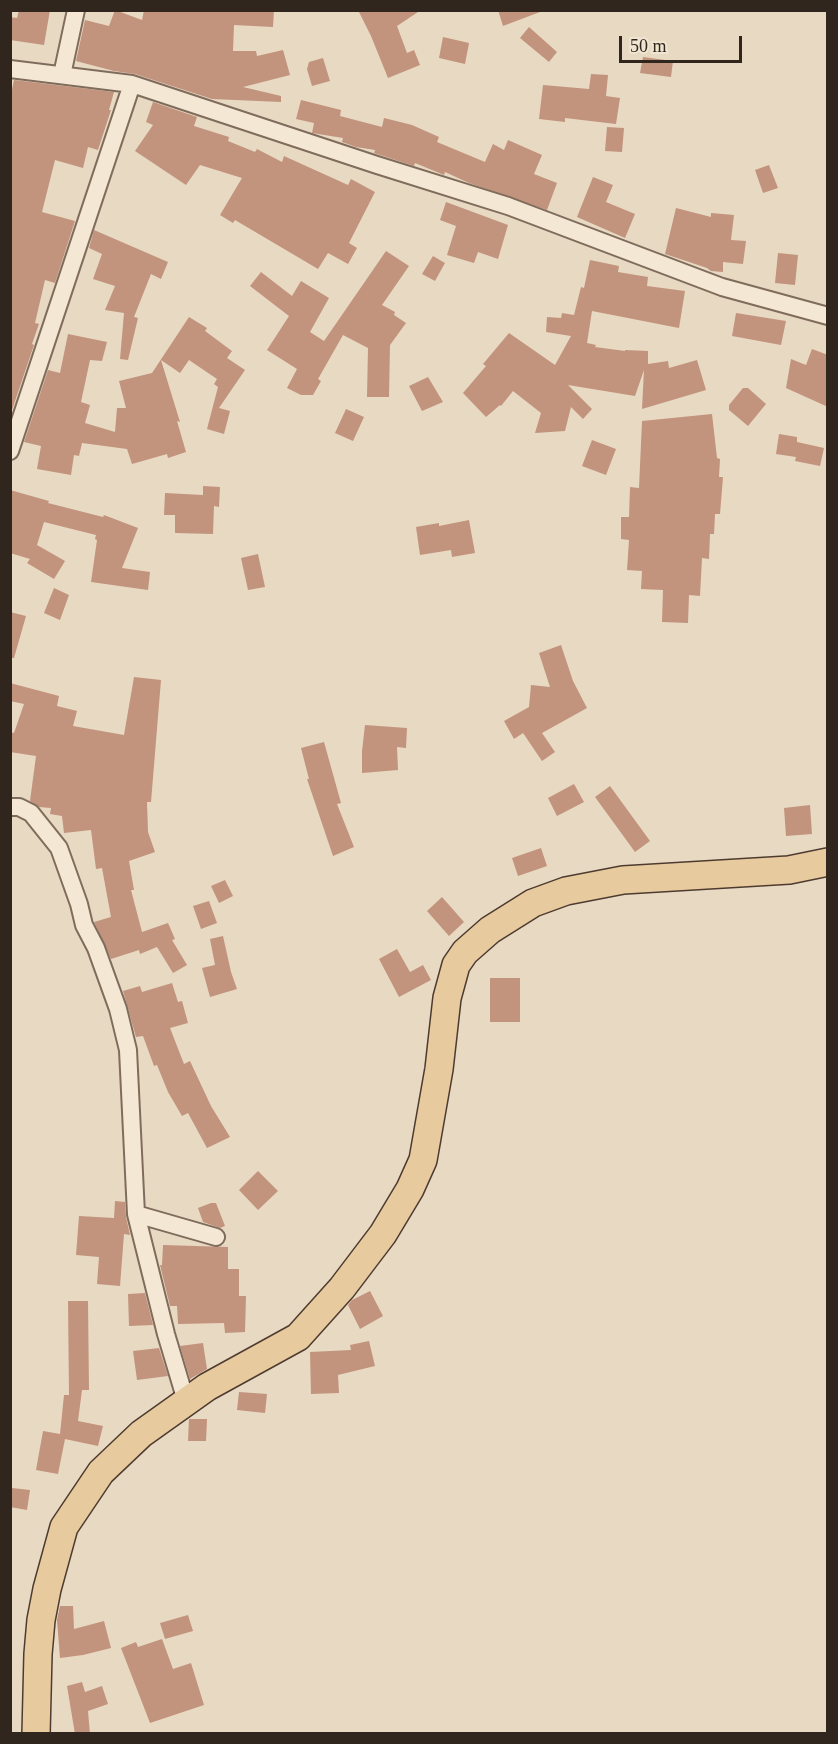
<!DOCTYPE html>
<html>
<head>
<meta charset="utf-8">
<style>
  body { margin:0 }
  #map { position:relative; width:838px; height:1744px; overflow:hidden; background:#e8d9c3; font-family:Georgia,serif }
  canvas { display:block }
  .frame { position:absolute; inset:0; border:12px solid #31261e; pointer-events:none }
  .scale { position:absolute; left:619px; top:36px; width:123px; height:27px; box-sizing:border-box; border:3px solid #31261e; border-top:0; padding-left:8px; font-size:18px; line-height:21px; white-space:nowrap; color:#31261e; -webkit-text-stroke:4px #f0e5d1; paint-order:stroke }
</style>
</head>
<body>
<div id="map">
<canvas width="838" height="1744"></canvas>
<div class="frame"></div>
<div class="scale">50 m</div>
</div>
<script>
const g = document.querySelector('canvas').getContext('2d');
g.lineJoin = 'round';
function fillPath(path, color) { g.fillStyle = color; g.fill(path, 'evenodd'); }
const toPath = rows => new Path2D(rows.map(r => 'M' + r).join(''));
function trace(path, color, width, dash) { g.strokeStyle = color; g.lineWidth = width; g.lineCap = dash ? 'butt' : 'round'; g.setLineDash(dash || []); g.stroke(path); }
const building = toPath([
  [19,10,50,10,44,45,10,40,10,17,17,18],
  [115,10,142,20,144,10,274,10,273,27,234,25,233,51,256,51,257,56,283,50,290,75,243,87,281,96,281,102,212,99,135,74,114,71,76,61,85,20,109,26],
  [358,10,421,10,397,26,407,53,414,50,420,65,388,78,371,36],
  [498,10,539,10,540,12,503,26],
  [529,27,557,52,549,62,520,38],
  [443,37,469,43,465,64,439,58],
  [643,57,673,61,671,77,640,73],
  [323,58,330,81,312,86,307,69,309,62],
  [591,74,608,75,606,96,620,98,616,124,565,118,565,122,539,119,543,85,589,89],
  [14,80,114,92,109,110,111,110,98,150,88,147,83,168,55,160,42,212,75,221,55,283,45,280,35,323,39,324,32,344,34,345,10,416,10,99],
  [301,100,341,110,340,116,382,127,384,118,412,125,439,137,437,142,485,162,493,144,504,150,508,140,542,155,534,174,557,183,547,210,469,183,445,172,444,175,415,163,414,166,374,153,375,150,356,147,342,142,343,138,312,133,314,123,296,119],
  [153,102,197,117,194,126,229,137,228,141,255,152,257,149,282,162,284,156,348,185,351,179,375,192,349,243,357,248,348,264,328,253,318,269,235,220,233,223,220,215,242,178,200,165,186,185,135,151,153,125,146,122],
  [607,127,624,128,622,152,605,151],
  [769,165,778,188,763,193,755,170],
  [593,177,613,185,606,202,635,214,625,238,577,217],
  [446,202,508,225,498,259,478,252,474,263,447,255,456,226,440,220],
  [676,208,711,217,711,213,734,215,731,240,746,241,743,264,723,262,723,272,711,271,707,268,665,254],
  [94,230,168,262,161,279,151,274,134,317,138,318,128,360,120,359,124,313,105,310,115,286,93,279,102,254,89,248],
  [386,251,409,266,382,305,395,312,394,315,406,323,390,345,389,397,367,397,368,348,343,335,318,379,321,381,313,395,301,395,287,388,297,369,267,350,289,316,250,286,261,272,292,296,301,281,329,298,310,332,324,341],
  [778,253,798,255,795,285,775,283],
  [433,256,445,263,435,281,422,274],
  [590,260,619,266,618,272,648,277,647,286,685,291,679,328,592,311,587,343,596,345,595,347,625,351,625,350,648,351,648,364,668,361,669,368,697,360,706,390,642,409,644,370,635,396,568,385,592,409,583,419,571,407,565,431,535,433,541,413,513,391,501,406,500,405,486,417,463,393,486,366,483,364,509,333,555,365,571,336,546,332,547,317,561,318,562,313,574,315,581,287,584,288],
  [736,313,786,321,781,345,732,336],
  [189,317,207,328,205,331,232,351,227,358,245,370,219,408,230,411,224,434,207,429,218,387,214,384,217,379,189,360,180,373,161,360,180,422,177,421,186,452,168,458,167,454,132,464,127,449,82,443,79,456,74,455,71,475,37,469,41,446,24,442,48,370,60,373,68,334,107,342,102,361,90,360,81,402,90,405,85,423,115,432,117,408,126,408,119,381,152,373],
  [812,349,828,355,828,407,786,388,791,359,806,365],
  [428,377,443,402,422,411,409,386],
  [743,388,748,388,766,404,748,426,729,410,729,405],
  [346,409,364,417,353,441,335,433],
  [712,414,717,458,720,459,719,477,723,477,720,514,715,514,714,534,710,534,709,559,702,558,700,596,689,595,688,623,662,622,663,590,641,589,642,571,627,570,629,540,621,539,621,517,629,517,630,487,639,488,642,421],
  [779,434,797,437,797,442,824,448,820,466,795,461,796,457,776,454],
  [592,440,616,449,606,475,582,466],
  [203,486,220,487,219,507,214,506,213,534,175,533,175,515,164,515,165,493,203,495],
  [10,490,49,501,48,503,103,517,104,515,138,528,122,568,150,572,148,590,91,582,97,540,95,539,96,535,44,522,37,545,65,561,54,579,27,563,30,559,10,553],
  [469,520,475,553,452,557,451,550,420,555,416,527,439,523,439,526],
  [258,554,265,587,248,590,241,558],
  [54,588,69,595,60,620,44,613],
  [10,612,26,616,14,658,10,658],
  [561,645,573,681,587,708,542,733,555,752,542,761,523,733,514,739,504,721,529,707,531,685,550,687,539,653],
  [134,677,161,680,151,802,147,802,148,832,155,852,129,861,134,890,131,890,142,932,168,923,175,939,172,940,187,965,173,973,157,947,140,954,139,950,111,959,94,922,111,917,102,868,96,869,91,830,64,833,62,816,50,814,51,808,39,807,30,801,36,756,10,752,10,732,14,733,24,704,10,701,10,683,59,696,57,706,77,711,73,726,124,735],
  [365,725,407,728,406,748,397,747,398,770,362,773,362,751],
  [324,742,341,803,337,804,354,847,333,856,307,779,309,779,301,748],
  [574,784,584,802,557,816,548,798],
  [610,786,650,841,635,852,595,797],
  [810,805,812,834,786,836,784,808],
  [541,848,547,866,518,876,512,858],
  [225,880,233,896,219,903,211,886],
  [442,897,464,922,449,936,427,911],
  [209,901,217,923,201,929,193,906],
  [223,936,231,972,237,989,210,997,202,968,215,965,210,939],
  [397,949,410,972,423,965,431,980,399,997,379,959],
  [490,978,520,978,520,1022,490,1022],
  [172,983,178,1002,182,1001,188,1023,170,1028,184,1064,190,1061,211,1106,230,1137,207,1148,188,1113,182,1116,168,1092,157,1065,154,1066,143,1036,136,1037,123,991,140,986,142,992],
  [258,1171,278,1191,258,1210,239,1190],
  [115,1201,125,1202,126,1217,130,1235,124,1234,120,1286,97,1284,99,1257,76,1255,79,1216,114,1218],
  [211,1203,216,1203,225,1226,220,1228,203,1222,198,1208],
  [163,1245,228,1247,228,1269,239,1269,239,1296,246,1296,245,1332,225,1333,224,1323,178,1324,177,1306,170,1306,160,1265,162,1265],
  [370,1291,383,1316,360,1329,348,1305,352,1300],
  [145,1293,153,1325,129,1326,128,1294],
  [68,1301,88,1301,89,1390,82,1390,78,1421,103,1426,98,1446,65,1439,58,1474,36,1470,43,1431,60,1434,64,1395,69,1395],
  [369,1341,375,1366,338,1375,339,1393,311,1394,310,1352,351,1350,350,1345],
  [203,1343,207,1369,190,1379,180,1346],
  [159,1348,168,1376,137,1380,133,1351],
  [239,1392,267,1394,265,1413,237,1410],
  [189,1419,207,1419,206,1441,188,1441],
  [12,1488,30,1490,27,1510,10,1507],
  [60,1606,73,1606,74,1629,104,1621,111,1648,83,1655,60,1658,57,1620],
  [188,1615,193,1631,165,1639,160,1623],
  [162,1639,173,1669,191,1663,204,1705,150,1723,121,1648,136,1642,138,1647],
  [82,1682,85,1692,102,1686,108,1704,88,1711,90,1734,75,1734,67,1686]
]);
const street = toPath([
  [10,69,132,84,377,165,508,206,722,287,828,316],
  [62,75,76,10],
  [10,451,132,84],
  [10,807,19,807,31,813,59,848,79,904,84,925,96,948,118,1009,128,1050,136,1214,166,1334,186,1401],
  [136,1214,216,1237]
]);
const primary = toPath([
  [36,1734,38,1654,41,1620,47,1589,64,1527,101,1472,141,1434,207,1387,298,1337,342,1288,383,1234,410,1189,423,1160,439,1069,447,998,456,965,465,952,490,930,533,903,566,891,623,880,789,870,828,862]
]);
fillPath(building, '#c2937d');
trace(street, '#806c5c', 20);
trace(primary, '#4e3b30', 30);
trace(street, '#f4e8d4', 16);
trace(primary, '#e7ca9e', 27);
</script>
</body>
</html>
